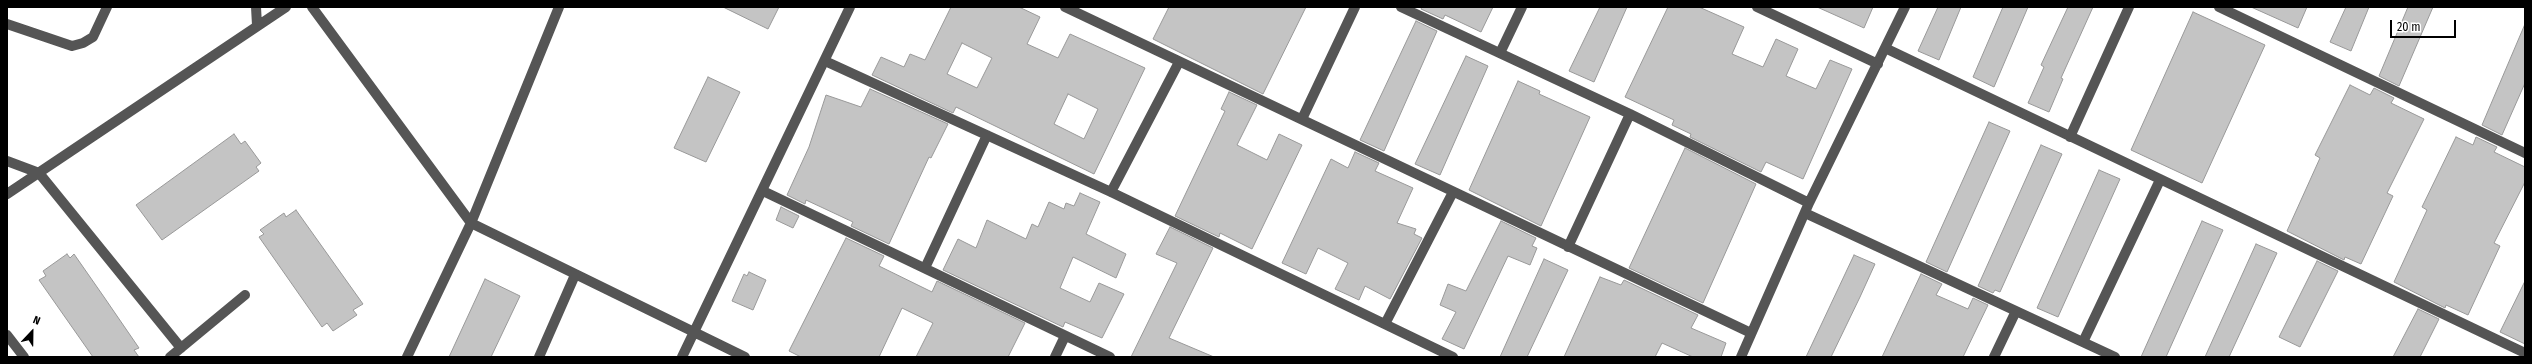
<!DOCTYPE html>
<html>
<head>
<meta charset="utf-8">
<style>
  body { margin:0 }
  #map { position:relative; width:2532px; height:364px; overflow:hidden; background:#fff; font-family:"Fira Sans Condensed",sans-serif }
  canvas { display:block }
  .frame { position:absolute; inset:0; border:8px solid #000; pointer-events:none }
  .north { position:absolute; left:12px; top:312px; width:40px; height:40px; -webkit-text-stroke:3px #fff; paint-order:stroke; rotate:22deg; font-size:11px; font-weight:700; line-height:16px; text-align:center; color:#000 }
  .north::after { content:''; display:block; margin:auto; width:14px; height:18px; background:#000; clip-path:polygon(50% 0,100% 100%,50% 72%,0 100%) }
  .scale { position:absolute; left:2390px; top:20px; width:66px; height:18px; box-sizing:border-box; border:2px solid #000; border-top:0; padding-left:5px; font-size:12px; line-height:14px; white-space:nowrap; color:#000; -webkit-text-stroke:3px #fff; paint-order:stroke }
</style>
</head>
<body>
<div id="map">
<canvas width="2532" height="364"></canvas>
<div class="frame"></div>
<div class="north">N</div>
<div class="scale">20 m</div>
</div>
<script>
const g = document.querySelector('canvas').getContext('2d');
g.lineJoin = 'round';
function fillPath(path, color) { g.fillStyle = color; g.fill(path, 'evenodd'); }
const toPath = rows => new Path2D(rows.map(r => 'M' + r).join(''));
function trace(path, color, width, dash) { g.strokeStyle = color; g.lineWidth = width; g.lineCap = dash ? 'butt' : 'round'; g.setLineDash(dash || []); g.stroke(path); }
const building = toPath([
  [723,7,779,7,768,29,723,7],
  [951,7,1019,7,1040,17,1027,44,1058,58,1070,34,1145,68,1094,174,956,107,953,113,872,75,881,57,904,67,910,54,925,60,951,7],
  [962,43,992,58,977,88,947,74,962,43],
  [1068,94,1098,109,1084,139,1054,124,1068,94],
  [1169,7,1306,7,1263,94,1153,39,1169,7],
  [1422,7,1493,7,1481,32,1445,15,1443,19,1421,9,1422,7],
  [1600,7,1627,7,1594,82,1569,71,1600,7],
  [1668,7,1699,7,1744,27,1732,54,1763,67,1776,39,1798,49,1786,76,1816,89,1830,60,1852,69,1803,179,1766,162,1761,172,1690,137,1691,134,1672,125,1674,120,1625,97,1668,7],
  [1817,7,1873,7,1864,28,1817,7],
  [1938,7,1961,7,1939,60,1918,51,1938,7],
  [2003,7,2028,7,1994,87,1973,77,2003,7],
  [2068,7,2093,7,2061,78,2063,79,2049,112,2028,103,2044,67,2041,65,2068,7],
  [2251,7,2307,7,2298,28,2251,7],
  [2346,7,2369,7,2351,51,2330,42,2346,7],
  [2408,7,2433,7,2399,86,2379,76,2408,7],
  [2193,12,2265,45,2202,183,2131,150,2193,12],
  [1416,21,1437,31,1384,151,1360,140,1416,21],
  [2525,24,2525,83,2502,135,2482,125,2525,24],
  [1466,56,1488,66,1440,175,1415,164,1466,56],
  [708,77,740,92,706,162,674,148,708,77],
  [1518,81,1540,91,1539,94,1590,117,1541,226,1469,190,1518,81],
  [2350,85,2370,95,2374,88,2394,98,2391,103,2424,119,2387,193,2393,196,2361,264,2345,257,2344,260,2287,231,2320,158,2315,155,2350,85],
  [870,89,948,124,931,158,929,157,889,244,851,226,853,222,806,200,805,204,787,195,809,147,826,95,861,107,870,89],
  [1229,92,1257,105,1237,145,1267,160,1279,134,1302,145,1252,249,1220,233,1219,237,1175,216,1225,111,1221,109,1229,92],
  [1989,122,2010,131,1947,272,1926,262,1989,122],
  [234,134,241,144,245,141,261,163,256,167,259,171,162,240,136,205,234,134],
  [2456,137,2473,145,2476,137,2497,147,2494,152,2525,167,2525,182,2494,243,2500,246,2468,315,2446,305,2445,308,2394,282,2427,210,2422,207,2456,137],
  [2041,145,2062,154,2000,292,1995,290,1993,293,1978,286,2041,145],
  [1685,148,1756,184,1703,303,1629,268,1685,148],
  [1355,152,1379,163,1375,171,1413,188,1397,223,1416,229,1414,234,1422,238,1390,299,1365,286,1359,300,1335,289,1348,263,1318,248,1306,274,1282,263,1331,159,1348,168,1355,152],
  [2099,170,2120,179,2058,317,2037,308,2099,170],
  [1080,193,1100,202,1086,234,1126,254,1116,278,1073,257,1060,288,1090,302,1099,283,1124,294,1102,338,1065,322,1063,327,943,270,958,239,976,248,987,220,1026,239,1032,224,1038,227,1049,202,1064,209,1066,203,1074,206,1080,193],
  [781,207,799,216,793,228,776,220,781,207],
  [296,210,363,304,353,310,357,315,333,331,327,323,322,327,259,237,264,234,260,230,284,213,286,217,296,210],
  [1501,221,1536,238,1532,246,1537,248,1530,265,1508,256,1464,349,1442,339,1456,312,1440,305,1448,284,1466,291,1501,221],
  [2202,221,2223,230,2166,357,2141,357,2202,221],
  [1170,227,1213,248,1169,338,1214,357,1131,357,1177,263,1156,254,1170,227],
  [846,238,884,256,879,266,932,292,937,281,1025,323,1008,357,916,357,933,323,902,308,879,357,801,357,789,351,846,238],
  [2256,244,2277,253,2229,357,2205,357,2256,244],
  [67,254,70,258,74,254,104,297,139,348,134,350,139,357,93,357,39,280,46,276,43,271,67,254],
  [1854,255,1875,264,1860,297,1831,357,1806,357,1854,255],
  [1544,259,1568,270,1527,357,1500,357,1544,259],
  [2317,261,2338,271,2300,347,2279,337,2317,261],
  [749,272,766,280,753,310,732,301,744,274,747,276,749,272],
  [1921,274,1942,284,1936,295,1968,309,1973,298,1988,305,1963,357,1882,357,1921,274],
  [1600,277,1621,285,1624,280,1698,315,1691,328,1726,343,1721,357,1693,357,1662,343,1655,357,1564,357,1600,277],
  [485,279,520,296,491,357,449,357,485,279],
  [2525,281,2525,344,2500,332,2525,281],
  [2418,309,2439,319,2420,357,2393,357,2418,309]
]);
const minor = toPath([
  [256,7,257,25],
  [312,7,471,223,745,357],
  [1065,7,1751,333],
  [1401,7,1630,114,1809,203],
  [1757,7,1878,64],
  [2219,7,2525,153],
  [7,24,72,46,83,43,93,37,107,7],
  [1885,48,2525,353],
  [1500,53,1522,7],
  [825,61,1111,192,1453,357],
  [1302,119,1355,7],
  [2070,137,2129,7],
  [7,161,39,173,181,348],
  [763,191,1110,357],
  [1111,192,1179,62],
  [7,194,286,7],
  [1805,213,2115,357],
  [1568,247,1630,114],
  [925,268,987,135],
  [1385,324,1453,192],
  [7,335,24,357],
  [2083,342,2160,180],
  [170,357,245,295],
  [407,357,471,223,559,7],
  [539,357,575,275],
  [682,357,850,7],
  [1055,357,1065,336],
  [1741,357,1809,203,1905,7],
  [1994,357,2016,311]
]);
fillPath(building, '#c4c4c4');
trace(building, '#999', 1);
trace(minor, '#555', 10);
</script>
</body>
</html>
